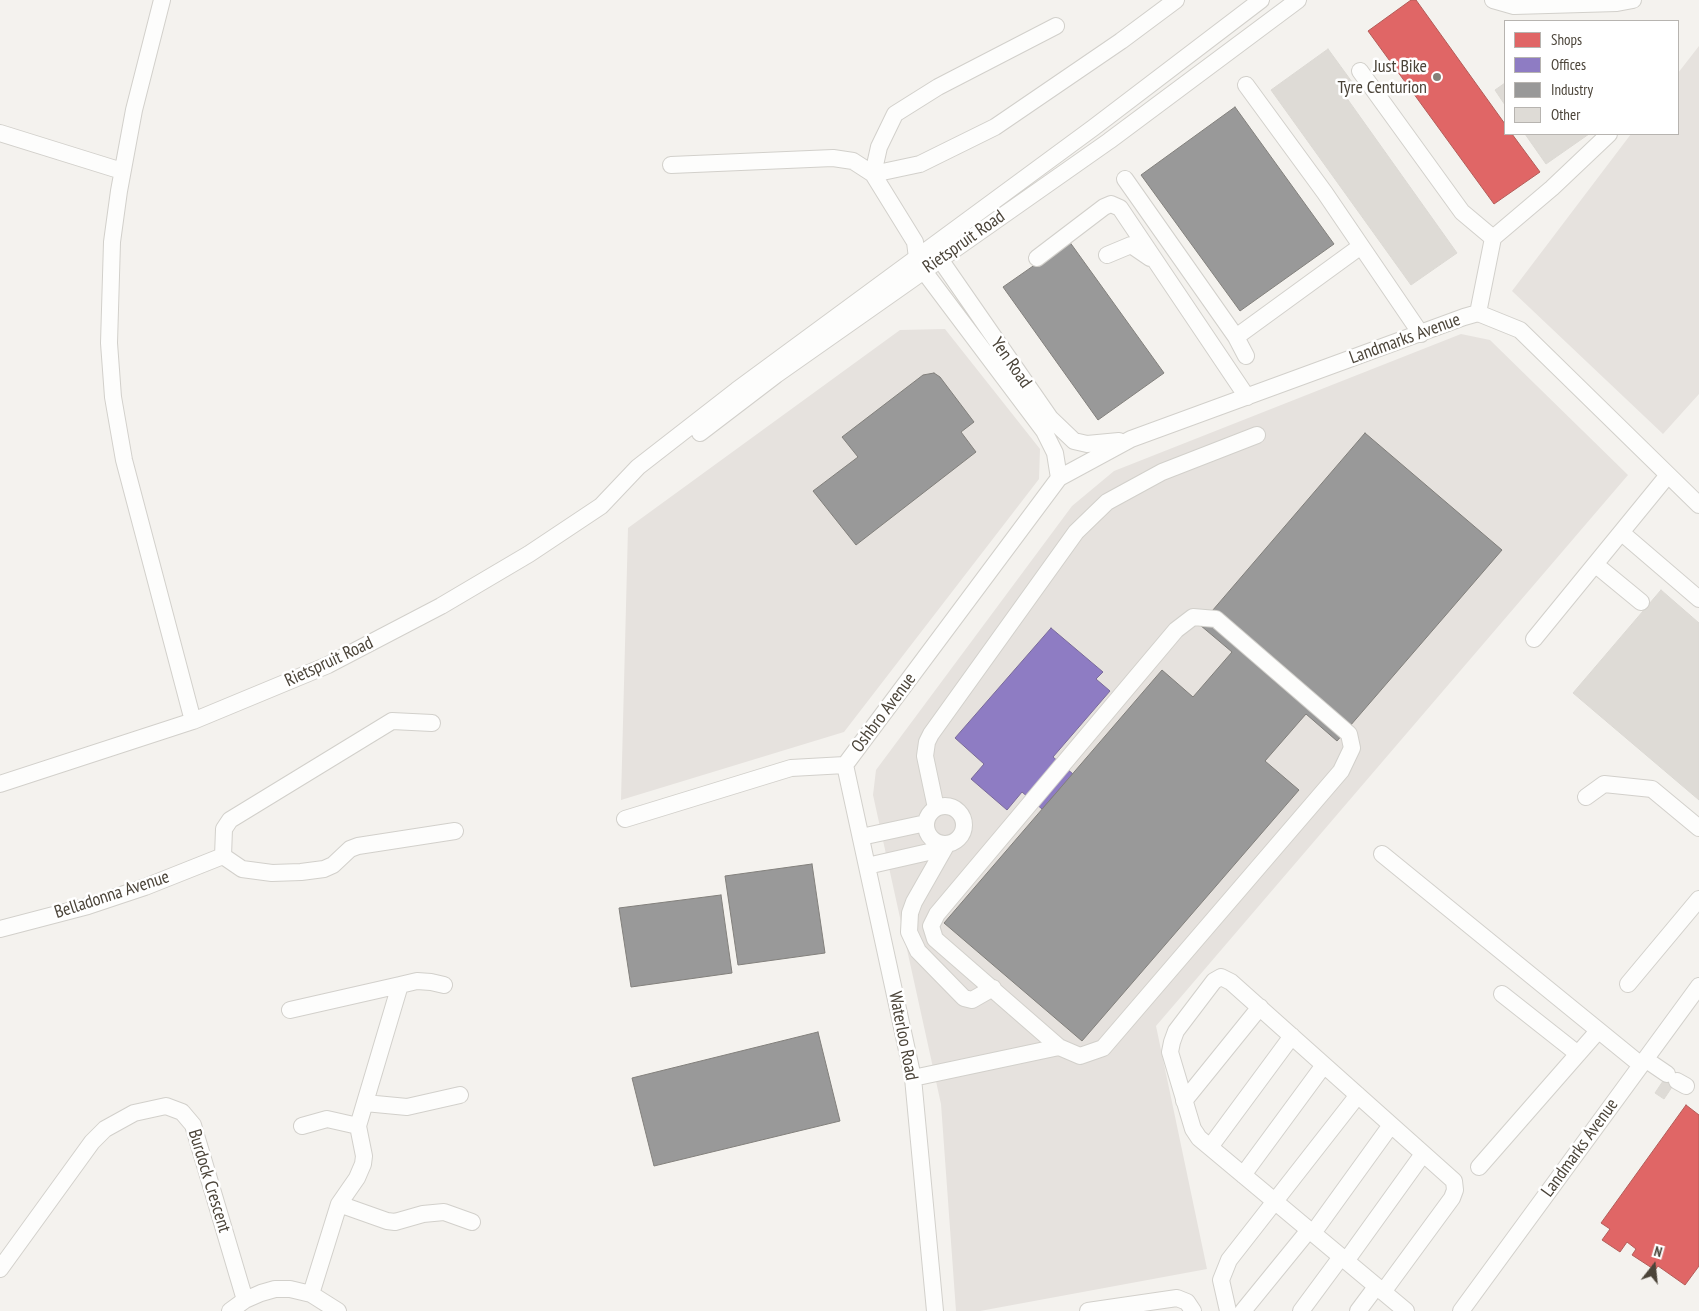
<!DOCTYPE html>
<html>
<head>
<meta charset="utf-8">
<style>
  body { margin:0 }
  #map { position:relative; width:1699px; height:1311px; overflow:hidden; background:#f4f2ee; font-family:"PT Sans Narrow",sans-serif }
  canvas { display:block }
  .legend { position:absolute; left:1504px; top:20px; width:175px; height:115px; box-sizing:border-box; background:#fff; border:1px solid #b7b4b0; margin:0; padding:6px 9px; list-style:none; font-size:15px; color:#4b4439 }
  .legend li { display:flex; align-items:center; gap:10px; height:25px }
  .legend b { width:25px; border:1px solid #b7b4b0 }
  .north { position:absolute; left:1629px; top:1241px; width:50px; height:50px; -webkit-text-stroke:4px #fff; paint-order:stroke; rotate:16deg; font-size:14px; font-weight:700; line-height:20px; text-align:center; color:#4b4439 }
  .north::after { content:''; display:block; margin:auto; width:18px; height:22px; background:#4b4439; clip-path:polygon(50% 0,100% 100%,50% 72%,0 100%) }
</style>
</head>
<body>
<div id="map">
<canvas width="1699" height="1311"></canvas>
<ul class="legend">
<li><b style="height:14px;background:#e06666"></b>Shops</li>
<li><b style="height:14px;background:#8e7cc3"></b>Offices</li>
<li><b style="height:14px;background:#999"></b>Industry</li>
<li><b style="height:14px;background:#dedbd6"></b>Other</li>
</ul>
<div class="north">N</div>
</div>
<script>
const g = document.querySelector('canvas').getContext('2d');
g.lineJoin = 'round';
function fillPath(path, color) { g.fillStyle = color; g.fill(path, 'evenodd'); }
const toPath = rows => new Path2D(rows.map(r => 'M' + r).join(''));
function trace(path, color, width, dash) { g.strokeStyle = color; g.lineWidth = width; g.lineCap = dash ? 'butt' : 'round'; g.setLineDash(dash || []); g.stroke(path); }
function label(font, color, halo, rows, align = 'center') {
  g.font = font + ' "PT Sans Narrow",sans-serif'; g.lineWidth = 5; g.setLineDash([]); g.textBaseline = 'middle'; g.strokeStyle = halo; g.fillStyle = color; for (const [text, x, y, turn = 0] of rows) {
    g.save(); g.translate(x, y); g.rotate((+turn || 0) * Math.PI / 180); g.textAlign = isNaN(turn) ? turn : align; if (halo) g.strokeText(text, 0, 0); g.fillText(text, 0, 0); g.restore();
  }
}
const industrial = toPath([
  [1699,46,1699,394,1663,434,1512,291,1631,134,1678,134,1678,73],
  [945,329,1040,449,1039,479,844,732,621,800,628,528,900,330],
  [1461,334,1490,340,1628,475,1156,1026,1207,1269,980,1311,956,1311,941,1104,873,795,876,770,1072,506,1114,471]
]);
const shops = toPath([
  [1411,0,1416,0,1505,124,1505,134,1512,134,1540,172,1494,204,1368,31,1411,0],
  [1686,1105,1699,1115,1699,1266,1685,1285,1658,1266,1655,1270,1632,1255,1636,1249,1627,1242,1620,1252,1602,1240,1610,1229,1601,1223,1686,1105]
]);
const offices = toPath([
  [1051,628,1103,672,1096,679,1110,691,1053,757,1073,774,1042,809,1022,792,1007,810,971,779,984,764,955,738,1051,628]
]);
const industry = toPath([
  [1235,107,1334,244,1240,311,1141,175,1235,107],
  [1069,241,1164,373,1098,420,1003,287,1069,241],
  [934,373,940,377,974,422,961,432,976,452,856,545,813,491,858,457,842,437,923,375,934,373],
  [1365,433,1502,550,1337,741,1306,714,1265,761,1299,790,1082,1041,944,923,1162,670,1193,697,1232,652,1200,625,1365,433],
  [812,864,825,953,738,965,725,876,812,864],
  [721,895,732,973,631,987,619,908,721,895],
  [818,1032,840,1121,654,1166,632,1078,818,1032]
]);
const building = toPath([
  [1328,49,1352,82,1341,90,1457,253,1411,285,1271,90,1328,49],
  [1505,83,1505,105,1495,90,1505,83],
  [1525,134,1589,134,1546,164,1525,134],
  [1661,590,1699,623,1699,800,1573,693,1661,590],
  [1669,1072,1678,1078,1664,1099,1655,1093,1669,1072]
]);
const minor = toPath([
  [162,0,134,110,119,191,112,242,109,343,113,397,124,460,193,721],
  [1493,0,1514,6,1617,3,1633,0],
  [1056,26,938,87,895,114,879,147,873,174,920,164,995,127,1121,41,1176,0],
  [1360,71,1462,212,1493,238,1478,313],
  [1246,85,1325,193,1421,334],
  [0,133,122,171],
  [671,165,833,158,853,161,873,174,915,242,917,258,923,270,1044,431,1055,453,1059,478],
  [1125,179,1236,337],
  [1493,238,1552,188,1609,134],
  [935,252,1050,418,1074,441,1087,444,1119,441],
  [1107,255,1131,245,1150,258],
  [1037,258,1104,207,1111,204,1120,208,1247,397],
  [1246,356,1236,337,1361,246],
  [700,433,776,375,1109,141,1298,0],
  [1622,533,1699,599],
  [1596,565,1641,602],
  [1534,639,1668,475],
  [432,723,392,721,230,820,224,829,223,856,242,869,272,873,301,872,324,869,333,865,350,849,358,846,455,831],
  [845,765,1059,478,1131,439,1464,317,1478,313,1520,330,1699,505],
  [845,765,913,1078,935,1311],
  [0,784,193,721,328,665,441,606,529,554,601,506,638,467,737,390,1093,128,1261,0],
  [1586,797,1604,784,1652,789,1699,828],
  '926 825a19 19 0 1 1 38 0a19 19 0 1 1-38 0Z',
  [936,808,925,756,927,742,931,734,1076,532,1107,502,1162,472,1257,435],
  [625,819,791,768,845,765],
  [861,837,926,823],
  [947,844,914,902,910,913,909,932,918,951,964,998,972,1000,993,988],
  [1382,854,1641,1065],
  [867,866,933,851,943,844],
  [0,929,88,906,145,887,223,856],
  [1628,984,1699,899],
  [400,985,417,981,431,982,444,985],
  [1502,994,1578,1054],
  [290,1010,400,985,358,1126,364,1156,363,1164,357,1178,339,1204,311,1294],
  [1645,1059,1667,1074],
  [913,1078,1059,1047,1080,1056,1103,1048,1341,771,1352,748,1349,734,1216,619,1193,617,1176,630,937,914,931,926,935,939,1059,1047],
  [1677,1081,1686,1086],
  [1184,1101,1260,1007],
  [365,1103,407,1107,460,1095],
  [302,1126,327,1119,358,1126],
  [1210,1147,1292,1036],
  [1479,1167,1598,1031],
  [1243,1175,1324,1065],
  [339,1204,387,1221,395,1222,423,1214,444,1212,472,1222],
  [1313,1233,1391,1125],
  [1346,1261,1423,1154],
  [0,1269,92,1142,105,1129,134,1113,166,1106,182,1112,193,1125,245,1300],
  [1383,1292,1452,1198,1455,1190,1454,1181,1231,982,1221,977,1214,981,1176,1031,1172,1042,1170,1052,1193,1129,1199,1138,1406,1311],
  [230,1311,245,1300,261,1293,275,1289,290,1289,311,1294,338,1311],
  [1088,1311,1177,1298,1187,1302,1193,1311],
  [1228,1311,1221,1280,1229,1260,1358,1095],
  [1243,1311,1309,1230],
  [1301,1311,1341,1257],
  [1358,1311,1376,1287],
  [1461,1311,1699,986]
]);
const markers = [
  [1437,77,5,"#868178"]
];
const poiNames = [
  ["Just Bike",1427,67],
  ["Tyre Centurion",1427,88]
];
const streetNames = [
  ["Rietspruit Road",964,242,-35],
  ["Landmarks Avenue",1405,339,-20],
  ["Yen Road",1011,363,55],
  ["Rietspruit Road",329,662,-25],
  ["Oshbro Avenue",884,713,-53],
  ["Belladonna Avenue",112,895,-18],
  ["Waterloo Road",903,1036,79],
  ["Landmarks Avenue",1580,1148,-54],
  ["Burdock Crescent",209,1181,73]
];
fillPath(industrial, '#e6e2de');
fillPath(shops, '#e06666');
trace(shops, '#b35c58', 1);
fillPath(offices, '#8e7cc3');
trace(offices, '#7a6b9a', 1);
fillPath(industry, '#999');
trace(industry, '#82807c', 1);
fillPath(building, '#dedbd6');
trace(building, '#dcd9d4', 1);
trace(minor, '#d2d0cb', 18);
trace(minor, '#fdfdfc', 16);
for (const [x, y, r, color] of markers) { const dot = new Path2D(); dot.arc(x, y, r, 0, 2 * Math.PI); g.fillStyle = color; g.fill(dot); trace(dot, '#fff', 2); }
label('18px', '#4b4439', '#fff', poiNames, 'right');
label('18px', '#4b4439', '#fff', streetNames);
</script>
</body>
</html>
